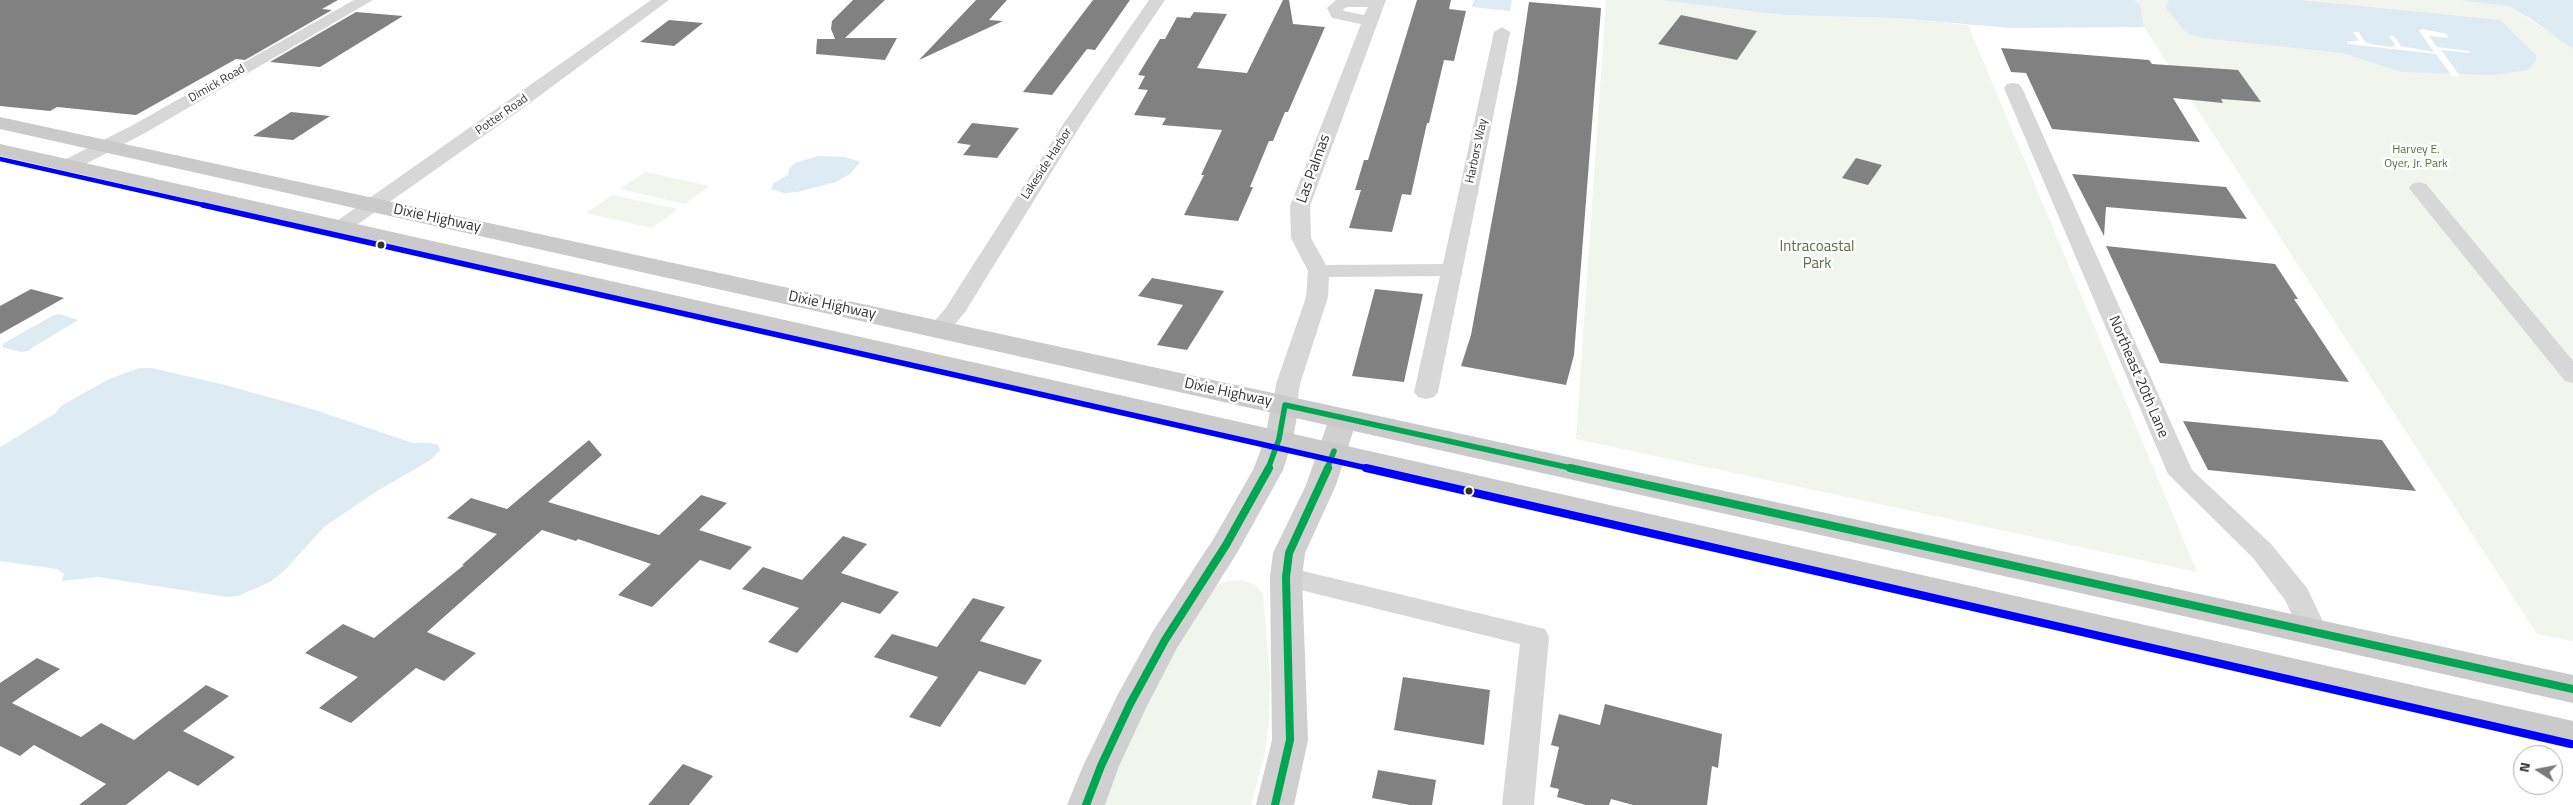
<!DOCTYPE html>
<html>
<head>
<meta charset="utf-8">
<style>
  body { margin:0 }
  #map { position:relative; width:2573px; height:805px; overflow:hidden; background:#fff; font-family:"Titillium Web",sans-serif }
  canvas { display:block }
  .north { position:absolute; left:2513px; top:745px; width:50px; height:50px; box-sizing:border-box; background:#fff; border:1px solid #adadad; border-radius:50%; rotate:281deg; font-size:14px; font-weight:700; line-height:20px; text-align:center; color:#333 }
  .north::after { content:''; display:block; margin:auto; width:18px; height:22px; background:#7a7a7a; clip-path:polygon(50% 0,100% 100%,50% 72%,0 100%) }
</style>
</head>
<body>
<div id="map">
<canvas width="2573" height="805"></canvas>
<div class="north">N</div>
</div>
<script>
const g = document.querySelector('canvas').getContext('2d');
g.lineJoin = 'round';
function fillPath(path, color) { g.fillStyle = color; g.fill(path, 'evenodd'); }
const toPath = rows => new Path2D(rows.map(r => 'M' + r).join(''));
function trace(path, color, width, dash) { g.strokeStyle = color; g.lineWidth = width; g.lineCap = dash ? 'butt' : 'round'; g.setLineDash(dash || []); g.stroke(path); }
function label(font, color, halo, rows, align = 'center') {
  g.font = font + ' "Titillium Web",sans-serif'; g.lineWidth = 5; g.setLineDash([]); g.textBaseline = 'middle'; g.strokeStyle = halo; g.fillStyle = color; for (const [text, x, y, turn = 0] of rows) {
    g.save(); g.translate(x, y); g.rotate((+turn || 0) * Math.PI / 180); g.textAlign = isNaN(turn) ? turn : align; if (halo) g.strokeText(text, 0, 0); g.fillText(text, 0, 0); g.restore();
  }
}
const green = toPath([
  [1606,0,1659,0,1782,15,1896,18,1968,25,2197,572,1576,439],
  [2134,0,2461,0,2481,2,2508,6,2573,47,2573,641,2537,634,2144,27,2137,2],
  [645,172,709,186,685,204,620,189],
  [612,195,678,209,652,228,586,213],
  [1242,580,1255,585,1263,594,1270,677,1269,721,1265,752,1251,805,1101,805,1123,750,1205,595,1217,585,1228,581]
]);
const water = toPath([
  [1474,0,1512,0,1510,11,1472,7],
  [1659,0,2134,0,2140,5,2144,27,2010,28,1896,18,1782,15],
  [2167,0,2300,0,2500,20,2536,55,2536,61,2527,70,2494,75,2401,72,2343,53,2202,38,2189,34,2182,28,2167,9,2166,5,2169,3],
  [2459,0,2573,0,2573,49,2531,19,2508,6],
  [818,156,845,157,860,162,850,174,836,182,797,192,784,193,771,189,774,183,788,175,789,169,795,163],
  [59,314,78,320,27,351,21,352,2,347,4,343,52,316],
  [139,368,152,368,225,385,312,409,413,443,431,443,438,445,440,450,429,461,377,491,325,526,284,571,270,582,238,596,227,597,98,577,62,581,64,574,57,569,0,561,0,447,56,413,61,406,109,379]
]);
const pier = toPath([
  [2422,29,2447,34,2448,38,2429,36,2437,47,2469,51,2471,53,2441,50,2460,76,2452,76,2436,54,2348,44,2347,41,2359,41,2353,32,2359,32,2365,42,2370,44,2392,47,2395,45,2389,36,2394,36,2401,46,2434,52,2419,31]
]);
const building = toPath([
  [0,0,338,0,322,9,332,10,245,60,236,59,136,115,57,107,50,111,0,106],
  [853,0,885,0,845,38,897,38,885,60,816,54,817,39,835,39,831,29,832,21],
  [976,0,1007,0,989,20,1003,21,919,60],
  [1093,0,1130,0,1095,50,1087,49,1052,95,1023,92],
  [1283,0,1289,0,1293,24,1325,27,1288,112,1285,112,1273,141,1269,141,1250,187,1253,187,1238,221,1184,215,1204,175,1201,175,1222,130,1162,125,1166,118,1134,115,1148,90,1138,89,1145,76,1138,75,1160,39,1165,39,1177,17,1190,18,1194,12,1227,14,1197,68,1247,73],
  [1417,0,1451,0,1449,9,1466,11,1454,61,1444,60,1429,123,1427,123,1411,195,1402,194,1392,232,1349,228,1361,190,1355,190,1364,160,1368,160],
  [1529,2,1601,8,1574,355,1566,385,1461,366,1471,335,1517,83],
  [356,12,403,16,320,67,270,62],
  [1681,15,1757,31,1737,60,1658,44],
  [669,20,703,23,674,46,640,42],
  [2001,48,2149,60,2152,64,2238,70,2261,102,2221,99,2223,103,2173,98,2200,142,2052,129,2026,73,2011,72],
  [291,112,330,116,293,140,253,136],
  [972,123,1019,128,997,158,963,155,971,145,957,143],
  [1856,158,1882,165,1868,185,1842,178],
  [2072,174,2226,187,2247,219,2106,207,2104,236],
  [2106,246,2275,264,2298,299,2294,299,2349,382,2160,363],
  [1152,278,1224,291,1187,350,1157,345,1183,305,1138,296],
  [31,289,64,298,0,334,0,306],
  [1375,289,1423,294,1404,382,1352,376],
  [2183,421,2382,440,2416,491,2208,470],
  [589,440,602,455,548,502,659,535,701,495,727,503,699,530,752,547,730,570,700,560,652,607,618,595,651,564,578,539,576,541,542,530,427,632,476,653,444,681,416,668,351,723,319,708,358,677,305,653,343,624,374,638,464,565,462,565,497,534,447,518,471,498,507,509],
  [843,536,867,544,841,573,899,592,880,614,842,602,797,653,768,642,799,608,742,589,763,567,802,580],
  [973,598,1005,607,980,641,1042,660,1025,685,979,671,940,727,909,717,938,677,874,657,892,634,937,647],
  [37,658,60,669,12,703,81,737,101,723,134,740,206,685,229,696,183,731,235,757,198,786,169,771,126,805,79,805,106,784,34,745,20,756,0,746,0,683],
  [1403,677,1490,690,1484,745,1394,730],
  [1605,704,1722,734,1718,768,1712,766,1707,805,1633,805,1611,799,1609,805,1586,805,1557,797,1559,789,1550,787,1559,747,1551,745,1559,714,1600,725],
  [683,764,713,776,689,805,648,805],
  [1378,770,1436,780,1432,805,1410,805,1372,798]
]);
const street = toPath([
  [354,0,373,0,145,133,74,170,67,172,60,170,58,166,60,162,133,125,354,0],
  [651,0,669,0,519,111,348,231,334,231,331,227,334,223,651,0],
  [1149,0,1165,0,1082,123,965,312,947,334,939,336,931,334,928,329,945,309,1064,123,1149,0],
  [1336,0,1386,0,1310,206,1311,238,1326,265,1443,264,1494,32,1502,27,1510,32,1438,392,1434,397,1426,399,1418,397,1414,392,1440,276,1329,277,1328,297,1300,384,1297,405,1293,410,1285,413,1277,410,1273,405,1276,384,1306,297,1308,271,1291,238,1290,206,1361,24,1332,18,1327,8,1336,0],
  [1347,7,1368,7,1364,15,1344,11,1343,9,1347,7],
  [2013,83,2019,84,2022,88,2192,470,2271,544,2307,588,2328,632,2324,640,2314,643,2304,640,2285,600,2253,558,2168,474,2004,88,2007,84,2013,83],
  [2419,182,2426,184,2573,361,2573,383,2565,381,2412,192,2409,188,2412,184,2419,182],
  [1286,567,1545,629,1549,637,1534,805,1502,805,1520,644,1276,584,1272,577,1276,570,1286,567]
]);
const secondary = toPath([
  [1285,396,1295,399,1299,405,1293,439,1283,470,1237,553,1177,648,1147,706,1119,766,1105,805,1067,805,1083,766,1118,694,1153,631,1214,538,1253,470,1265,439,1271,405,1275,399,1285,396],
  [1343,410,1353,413,1357,419,1336,485,1305,553,1302,577,1308,740,1294,805,1256,805,1272,740,1270,577,1273,553,1306,485,1329,419,1333,413,1343,410]
]);
const primary = toPath([
  [0,117,2573,675,2573,703,0,129,0,117],
  [0,144,2573,721,2573,749,1334,460,0,156,0,144]
]);
const bus1Far1 = toPath([
  [1285,405,1575,469],
  [1268,469,1279,439,1285,405],
  [1327,469,1334,451]
]);
const bus1 = toPath([
  [1570,468,2573,689],
  [1086,805,1101,766,1130,704,1165,640,1226,545,1269,468],
  [1275,805,1290,740,1286,577,1289,553,1328,468]
]);
const bus2Far2 = toPath([
  [0,159,208,206]
]);
const bus2Far1 = toPath([
  [203,205,1371,469]
]);
const bus2 = toPath([
  [1366,468,2571,744]
]);
const markers = [
  [381,245,4.5,"#333"],
  [1469,491,4.5,"#333"]
];
const farStreetnames = [
  ["Dimick Road",217,84,-30],
  ["Potter Road",502,115,-35],
  ["Harbors Way",1477,151,-78],
  ["Lakeside Harbor",1047,164,-57]
];
const farParknames = [
  ["Harvey E.",2416,150],
  ["Oyer, Jr. Park",2416,164]
];
const streetNames = [
  ["Las Palmas",1314,169,-70],
  ["Dixie Highway",437,219,12],
  ["Dixie Highway",832,306,12],
  ["Northeast 20th Lane",2138,377,67],
  ["Dixie Highway",1228,393,12]
];
const parkNames = [
  ["Intracoastal",1817,247],
  ["Park",1817,264]
];
fillPath(green, '#f1f5ed');
fillPath(water, '#ddebf3');
fillPath(pier, '#fff');
fillPath(building, '#818181');
fillPath(street, '#d7d7d7');
fillPath(secondary, '#d0d0d0');
fillPath(primary, '#cacaca');
trace(bus1Far1, '#00a651', 5.5);
trace(bus1, '#00a651', 8);
trace(bus2Far2, '#00f', 4.5);
trace(bus2Far1, '#00f', 5.5);
trace(bus2, '#00f', 8);
for (const [x, y, r, color] of markers) { const dot = new Path2D(); dot.arc(x, y, r, 0, 2 * Math.PI); g.fillStyle = color; g.fill(dot); trace(dot, '#fff', 2); }
label('12px', '#333', '#fff', farStreetnames);
label('12px', '#56703f', '#fff', farParknames);
label('15px', '#333', '#fff', streetNames);
label('15px', '#56703f', '#fff', parkNames);
</script>
</body>
</html>
